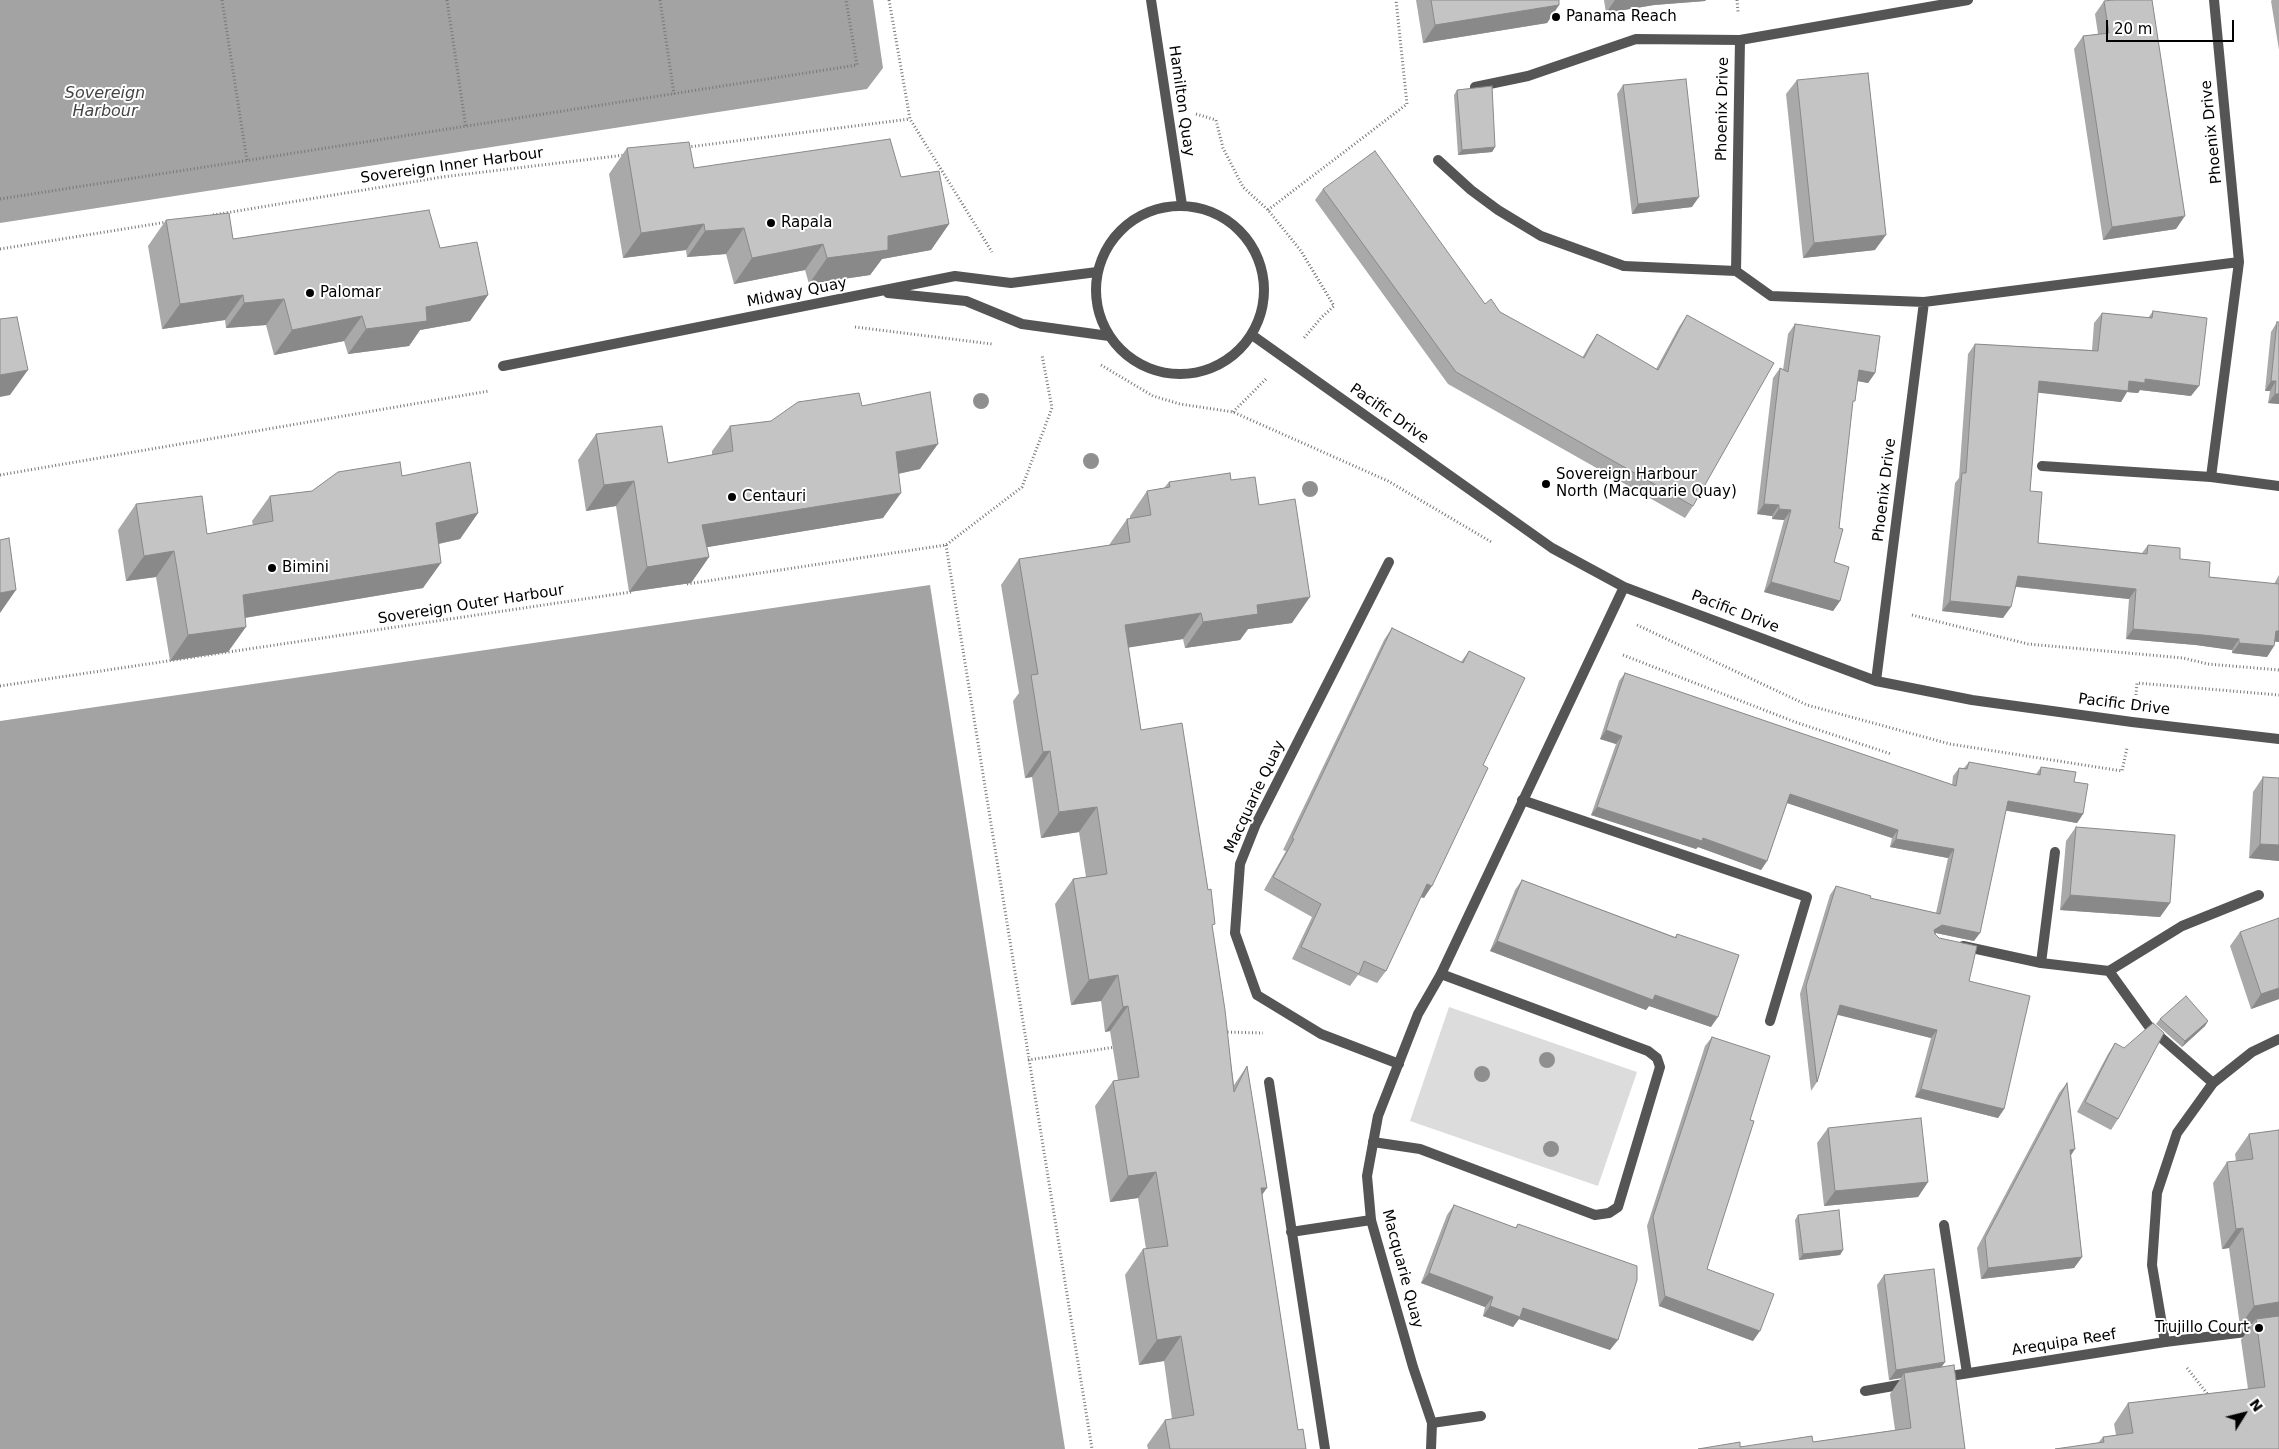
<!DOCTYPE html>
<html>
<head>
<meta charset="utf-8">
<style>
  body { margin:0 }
  #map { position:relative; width:2279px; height:1449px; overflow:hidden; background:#fff; font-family:"DejaVu Sans",sans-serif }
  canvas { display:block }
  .north { position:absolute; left:2219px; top:1389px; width:50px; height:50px; -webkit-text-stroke:4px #fff; paint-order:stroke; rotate:54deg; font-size:14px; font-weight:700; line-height:20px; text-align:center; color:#000 }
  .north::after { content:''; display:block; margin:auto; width:18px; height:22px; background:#000; clip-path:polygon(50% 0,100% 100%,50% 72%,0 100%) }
  .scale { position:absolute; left:2106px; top:20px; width:128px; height:22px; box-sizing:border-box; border:2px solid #000; border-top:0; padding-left:6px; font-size:15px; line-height:18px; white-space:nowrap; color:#000; -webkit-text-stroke:4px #fff; paint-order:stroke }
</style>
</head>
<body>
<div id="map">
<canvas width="2279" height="1449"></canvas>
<div class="north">N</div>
<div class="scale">20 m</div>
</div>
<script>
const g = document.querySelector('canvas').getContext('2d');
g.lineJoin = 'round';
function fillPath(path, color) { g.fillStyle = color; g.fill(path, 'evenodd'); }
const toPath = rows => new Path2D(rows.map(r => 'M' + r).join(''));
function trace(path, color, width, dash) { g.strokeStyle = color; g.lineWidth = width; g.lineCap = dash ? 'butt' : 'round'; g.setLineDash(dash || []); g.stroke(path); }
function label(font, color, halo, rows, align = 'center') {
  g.font = font + ' "DejaVu Sans",sans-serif'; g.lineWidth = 4; g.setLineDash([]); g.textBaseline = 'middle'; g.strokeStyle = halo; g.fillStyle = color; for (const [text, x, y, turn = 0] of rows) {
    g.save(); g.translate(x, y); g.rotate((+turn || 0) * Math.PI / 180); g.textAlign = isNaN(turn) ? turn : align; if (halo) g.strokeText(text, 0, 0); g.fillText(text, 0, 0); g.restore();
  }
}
const green = toPath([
  [1449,1007,1637,1072,1598,1186,1410,1121]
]);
const water = toPath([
  [0,0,873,0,883,68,867,89,0,223],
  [930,585,1065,1449,0,1449,0,721]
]);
const path = toPath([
  [222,0,247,161],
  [447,0,466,128],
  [660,0,674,94],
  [889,0,910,119,992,252],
  [1737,0,1738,12],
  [1196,114,1216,120,1223,148,1243,187,1268,210,1301,251,1334,306,1321,318,1304,338],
  [688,147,910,119],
  [0,199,857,65,846,0],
  [1268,210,1407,104,1396,0],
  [213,215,442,177,625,155],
  [0,249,167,222],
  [855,327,992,344],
  [1101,365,1153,396,1180,404,1233,412,1388,481,1493,543],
  [1233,412,1266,379],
  [0,475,489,391],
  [946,545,1092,1449],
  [687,584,946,545,1022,487,1052,408,1042,355],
  [1912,615,2028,644,2183,658,2208,664,2279,670],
  [1637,625,1807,705,1950,744,2122,771,2127,748],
  [1623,655,1795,722,1891,754],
  [0,686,631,592],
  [2136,695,2137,683,2279,695],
  [1224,1032,1263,1033],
  [1028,1060,1116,1047],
  [2187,1368,2209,1396]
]);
const service = toPath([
  [1475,87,1528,76,1636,39,1740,40,1968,0],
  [1438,160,1471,190,1498,210,1541,236,1624,266],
  [888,293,966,301,1022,324,1109,336],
  [503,366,955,276,1011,283,1097,272],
  [2042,466,2211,477,2279,486],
  [1522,800,1807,897,1770,1021],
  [1963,946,2041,963,2055,852],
  [2041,963,2109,971,2150,1028,2213,1083],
  [2109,971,2182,926,2259,895],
  [1269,1082,1325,1449],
  [1373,1142,1420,1149,1595,1215,1609,1213,1618,1207,1660,1067,1657,1058,1648,1051,1441,974],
  [1944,1225,1967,1373],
  [1291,1232,1371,1220],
  [1944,1377,2165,1342,2279,1328],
  [1865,1391,1910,1383]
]);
const minor = toPath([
  [1151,0,1182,205],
  [1740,40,1736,271,1771,296,1924,302,2239,262,2214,0],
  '1096 290a84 84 0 1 1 168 0a84 84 0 1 1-168 0Z',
  [1624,266,1736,271],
  [1252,335,1552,548,1624,587,1876,681,1972,700,2132,722,2279,739],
  [2211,477,2239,262],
  [1389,562,1256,824,1240,864,1235,933,1257,995,1321,1034,1399,1064],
  [1876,681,1924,302],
  [2165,1342,2152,1265,2157,1193,2177,1133,2213,1083,2252,1052,2279,1039],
  [1432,1423,1413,1367,1371,1220,1367,1176,1378,1116,1418,1014,1441,974,1624,587],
  [1431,1449,1432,1423,1481,1416]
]);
const trees = [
  [981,401],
  [1091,461],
  [1310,489],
  [1547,1060],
  [1482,1074],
  [1551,1149]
];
const wall = toPath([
  [1416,0,1559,0,1559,5,1547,23,1423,43],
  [1604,0,1706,0,1705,1,1654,5,1606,13],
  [2272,0,2279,0,2279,50,2271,1],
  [2104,1,2176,229,2103,240,2074,49,2083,36,2098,34,2095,14],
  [1797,80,1875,250,1803,258,1786,94],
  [1623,85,1692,207,1632,214,1617,94],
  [1457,90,1495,147,1492,152,1458,155,1454,95],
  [627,148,694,168,901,177,949,224,931,250,882,259,870,275,809,284,805,270,734,284,726,254,687,257,686,250,623,258,609,174],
  [1323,189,1485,304,1582,358,1589,346,1597,334,1656,369,1679,327,1687,315,1693,506,1685,518,1448,384,1315,200],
  [166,220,233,239,440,248,488,295,470,321,420,330,409,346,348,354,344,341,274,355,266,325,226,328,225,320,162,329,148,246],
  [2153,311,2191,396,2140,390,2138,393,2127,392,2121,402,2038,392,2030,491,2038,543,2142,553,2148,545,2180,559,2209,577,2274,584,2279,575,2279,642,2274,641,2274,646,2267,657,2232,653,2232,650,2196,645,2126,639,2129,599,2016,587,2003,618,1942,611,1955,483,1959,478,1968,354,1975,344,2092,350,2094,323,2102,313,2148,318],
  [2277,322,2279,322,2279,404,2268,403,2270,391,2265,391,2271,332],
  [1795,324,1875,373,1868,383,1858,381,1852,404,1834,562,1840,601,1833,611,1764,592,1784,520,1772,519,1772,516,1757,514,1773,378,1780,368,1783,370,1788,334],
  [862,406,920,469,898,474,883,518,707,547,709,557,691,583,629,592,616,506,586,511,578,460,596,434,668,463,712,455,712,451,730,426,771,421],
  [402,476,478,513,460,539,439,544,423,588,245,618,228,652,170,661,156,577,126,581,118,530,136,504,207,534,253,525,252,521,270,496,312,491],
  [1231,480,1259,505,1292,623,1248,629,1240,640,1185,648,1183,639,1128,647,1141,730,1212,928,1234,1085,1247,1066,1262,1195,1298,1430,1306,1449,1148,1449,1147,1445,1165,1420,1172,1419,1164,1361,1139,1365,1125,1275,1143,1249,1146,1249,1138,1198,1110,1202,1095,1106,1113,1081,1118,1080,1110,1031,1105,1032,1101,1001,1071,1005,1055,904,1073,879,1086,877,1079,832,1041,838,1032,777,1025,778,1013,701,1019,693,1001,585,1019,559,1109,545,1127,519,1130,519,1130,516,1147,491,1164,488,1169,482],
  [1392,628,1461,662,1469,651,1483,765,1424,898,1420,897,1386,971,1377,983,1358,975,1350,986,1292,959,1312,917,1264,890,1286,851,1283,850,1384,640],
  [1625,673,1952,785,1953,776,1959,768,1964,768,1969,762,2036,774,2041,767,2074,782,2083,814,2077,823,2006,810,1974,941,1936,933,1935,934,1969,981,2004,1109,1998,1118,1915,1097,1931,1038,1838,1014,1817,1082,1811,1091,1800,994,1830,895,1836,886,1870,898,1936,913,1948,858,1890,847,1892,838,1787,803,1767,861,1761,870,1698,847,1696,849,1591,815,1616,744,1600,739,1619,681],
  [2263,777,2279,861,2249,858,2253,792],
  [2076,827,2170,903,2160,917,2060,910,2066,841],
  [1522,880,1675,937,1677,934,1711,1027,1649,1006,1646,1010,1490,951,1515,890],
  [2240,932,2279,999,2251,1009,2230,946],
  [2160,1019,2208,1021,2205,1026,2182,1047,2156,1024],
  [1712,1037,1750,1120,1707,1269,1753,1341,1659,1306,1647,1226,1705,1046],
  [2115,1043,2118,1119,2111,1130,2077,1112,2108,1054],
  [2067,1083,2071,1156,2082,1257,2074,1268,1981,1279,1977,1248,2059,1093],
  [1828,1128,1928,1182,1918,1197,1824,1206,1817,1143],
  [2279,1130,2279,1449,2098,1443,2103,1437,2116,1435,2114,1424,2128,1403,2248,1389,2241,1340,2252,1324,2240,1326,2229,1248,2222,1249,2213,1183,2227,1162,2236,1161,2235,1154,2249,1134],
  [1454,1205,1515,1228,1518,1224,1610,1350,1519,1319,1513,1327,1483,1316,1485,1307,1421,1283,1447,1215],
  [1798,1215,1843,1250,1840,1255,1799,1260,1795,1220],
  [1884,1275,1945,1362,1941,1367,1965,1449,1698,1449,1813,1442,1895,1430,1890,1394,1901,1378,1889,1380,1877,1285]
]);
const shadedWall = toPath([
  [1615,0,1706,0,1705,1,1654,5,1606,13],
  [1559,5,1547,23,1423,43,1435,25],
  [1495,147,1492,152,1458,155,1462,150],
  [1699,197,1692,207,1632,214,1638,204],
  [2185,216,2176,229,2103,240,2112,227],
  [704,224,686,250,623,258,641,233],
  [949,224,931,250,882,259,870,275,809,284,827,258,888,236],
  [744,228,726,254,687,257,705,231],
  [1886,235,1875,250,1803,258,1814,243],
  [823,244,805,270,734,284,752,258],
  [243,295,225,320,162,329,180,304],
  [488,295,470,321,420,330,409,346,348,354,366,329,426,307],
  [284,299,266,325,226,328,244,303],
  [362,316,344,341,274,355,292,330],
  [28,370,10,395,0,397,0,375],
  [1859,370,1875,373,1868,383,1852,380],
  [2145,379,2199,386,2191,396,2140,390,2138,393,2127,392,2121,402,2032,392,2039,381,2129,381],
  [2271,381,2276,381,2270,391,2265,391],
  [2275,394,2279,394,2279,404,2268,403],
  [938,444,920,469,878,478,896,452],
  [634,481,616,506,586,511,604,485],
  [901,493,883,518,684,551,702,525],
  [1764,504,1779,505,1772,516,1757,514],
  [1779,509,1791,510,1784,520,1772,519],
  [478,513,460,539,418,548,436,523],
  [174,551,156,577,126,581,144,556],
  [709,557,691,583,629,592,647,567],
  [441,563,423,588,225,621,243,595],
  [2018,576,2136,589,2129,599,2011,586],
  [1771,582,1840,601,1833,611,1764,592],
  [16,590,0,613,0,593],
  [1310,597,1292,623,1248,629,1240,640,1185,648,1203,622,1257,605],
  [1950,601,2011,607,2003,618,1942,611],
  [1201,613,1183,639,1107,651,1125,625],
  [246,627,228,652,170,661,188,635],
  [2133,629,2203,635,2239,639,2232,650,2196,645,2126,639],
  [2276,631,2279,631,2279,642,2268,641],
  [2239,643,2274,646,2267,657,2232,653],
  [1606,730,1622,736,1616,744,1600,739],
  [1050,751,1032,777,1025,778,1043,752],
  [1790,794,1898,830,1892,838,1784,802],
  [2008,801,2083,814,2077,823,2002,810],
  [1097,807,1079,832,1041,838,1059,812],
  [1597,807,1703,838,1767,861,1761,870,1698,847,1696,849,1591,815],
  [1896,839,1954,849,1948,858,1890,847],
  [2260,844,2279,845,2279,861,2249,858],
  [1427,884,1432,886,1424,898,1418,896],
  [2070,895,2170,903,2160,917,2060,910],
  [1942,925,1980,933,1974,941,1936,933,1928,938,1934,930],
  [1497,941,1718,1017,1711,1027,1649,1006,1646,1010,1490,951],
  [1118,975,1101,1001,1071,1005,1089,980],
  [2279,988,2279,999,2251,1009,2261,994],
  [1840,1005,1937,1030,1931,1038,1834,1014],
  [1128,1006,1110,1031,1105,1032,1123,1007],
  [2208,1021,2205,1026,2182,1047,2185,1041],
  [1921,1089,2004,1109,1998,1118,1915,1097],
  [2075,1149,2068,1160,2070,1150],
  [1156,1172,1138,1198,1110,1202,1128,1176],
  [1928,1182,1918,1197,1824,1206,1835,1191],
  [1261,1188,1267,1188,1249,1213],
  [2243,1228,2229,1248,2222,1249,2236,1229],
  [1843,1250,1840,1255,1799,1260,1803,1254],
  [2082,1257,2074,1268,1981,1279,1988,1268],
  [1429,1273,1493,1297,1485,1307,1421,1283],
  [1665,1296,1760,1331,1753,1341,1659,1306],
  [2279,1302,2279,1321,2256,1319,2252,1324,2240,1326,2254,1306],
  [1490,1306,1523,1308,1618,1340,1610,1350,1519,1319,1513,1327,1483,1316],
  [1181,1336,1164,1361,1139,1365,1157,1340],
  [1945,1362,1938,1372,1904,1373,1901,1378,1889,1380,1896,1370]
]);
const building = toPath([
  [1431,0,1559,0,1559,5,1435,25,1431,0],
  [2113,0,2152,0,2185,216,2112,227,2083,36,2109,33,2104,1,2113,0],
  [1868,73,1886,235,1814,243,1797,80,1868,73],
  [1686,79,1699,197,1638,204,1623,85,1686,79],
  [1492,86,1495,147,1462,150,1457,90,1492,86],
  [890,139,901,177,939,171,949,224,888,236,888,250,827,258,823,244,752,258,744,228,705,231,704,224,641,233,627,148,689,142,694,168,890,139],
  [1375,151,1485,304,1491,299,1500,312,1584,358,1597,334,1658,370,1687,315,1774,363,1693,506,1456,372,1323,189,1375,151],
  [429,210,440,248,477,242,488,295,426,307,427,321,366,329,362,316,292,330,284,299,244,303,243,295,180,304,166,220,229,213,233,239,429,210],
  [2153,311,2207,318,2199,386,2145,379,2145,383,2129,381,2128,391,2039,381,2030,491,2042,492,2038,543,2147,554,2148,545,2180,548,2180,559,2210,562,2209,577,2279,584,2279,631,2276,631,2274,646,2239,643,2239,639,2203,635,2133,629,2136,589,2018,576,2011,607,1950,601,1962,473,1966,473,1975,344,2098,351,2102,313,2152,318,2153,311],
  [17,317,28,370,0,375,0,319,17,317],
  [2277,322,2279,322,2279,394,2275,394,2276,381,2271,381,2277,322],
  [1795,324,1880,336,1875,373,1859,370,1855,401,1853,401,1839,528,1843,529,1834,562,1849,567,1840,601,1771,582,1791,510,1779,509,1779,505,1764,504,1780,368,1788,372,1795,324],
  [930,392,938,444,896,452,901,493,702,525,709,557,647,567,634,481,604,485,596,434,662,426,668,463,733,451,730,426,771,421,798,402,859,393,862,406,930,392],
  [400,462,402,476,470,462,478,513,436,523,441,563,243,595,246,627,188,635,174,551,144,556,136,504,202,496,207,534,273,521,270,496,312,491,338,472,400,462],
  [1230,473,1231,480,1255,477,1259,505,1295,499,1310,597,1257,605,1258,614,1203,622,1201,613,1125,625,1141,730,1182,723,1208,890,1211,889,1215,924,1212,925,1225,1010,1234,1092,1247,1066,1267,1188,1261,1188,1298,1430,1303,1429,1306,1449,1170,1449,1165,1420,1194,1415,1181,1336,1157,1340,1143,1249,1168,1246,1156,1172,1128,1176,1113,1081,1139,1077,1128,1006,1123,1007,1118,975,1089,980,1073,879,1107,874,1097,807,1059,812,1050,751,1043,752,1031,675,1038,674,1019,559,1130,542,1127,519,1151,515,1147,491,1170,487,1169,482,1230,473],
  [9,538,16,590,0,593,0,540,9,538],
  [1392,628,1463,663,1469,651,1525,678,1483,765,1488,768,1432,886,1427,884,1386,971,1364,961,1359,974,1301,947,1321,904,1273,877,1294,839,1292,838,1392,628],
  [1625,673,1956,786,1959,768,1967,769,1969,762,2040,775,2041,767,2076,772,2074,782,2088,784,2083,814,2008,801,1980,933,1942,925,1934,930,1935,934,1939,938,1977,946,1969,981,2030,996,2004,1109,1921,1089,1937,1030,1840,1005,1817,1082,1806,986,1836,886,1871,896,1870,898,1940,914,1954,849,1896,839,1898,830,1790,794,1767,861,1703,838,1702,841,1597,807,1622,736,1606,730,1625,673],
  [2263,777,2279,778,2279,845,2260,844,2263,777],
  [2076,827,2175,835,2170,903,2070,895,2076,827],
  [1522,880,1676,938,1677,934,1739,955,1718,1017,1655,995,1653,1000,1497,941,1522,880],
  [2279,918,2279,988,2261,994,2240,932,2279,918],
  [2186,996,2208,1021,2185,1041,2160,1019,2186,996],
  [2153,1023,2164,1033,2118,1119,2085,1102,2115,1043,2124,1048,2153,1023],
  [1712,1037,1770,1056,1750,1120,1754,1121,1707,1269,1774,1294,1760,1331,1665,1296,1653,1217,1712,1037],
  [2067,1083,2075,1149,2070,1150,2082,1257,1988,1268,1985,1238,2067,1083],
  [1921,1118,1928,1182,1835,1191,1828,1128,1921,1118],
  [2279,1130,2279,1302,2254,1306,2243,1228,2236,1229,2227,1162,2253,1159,2249,1134,2279,1130],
  [1454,1205,1516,1228,1518,1224,1637,1266,1637,1280,1618,1340,1523,1308,1520,1317,1490,1306,1493,1297,1429,1273,1454,1205],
  [1839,1210,1843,1250,1803,1254,1798,1215,1839,1210],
  [1934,1269,1945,1362,1896,1370,1884,1275,1934,1269],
  [2279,1316,2279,1449,2055,1449,2104,1442,2103,1437,2133,1433,2128,1403,2265,1387,2256,1319,2279,1316],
  [1954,1365,1965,1449,1698,1449,1740,1442,1740,1447,1812,1436,1813,1442,1911,1428,1904,1373,1954,1365]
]);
const markers = [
  [1556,17,5,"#000"],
  [771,223,5,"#000"],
  [310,293,5,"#000"],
  [1546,484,5,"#000"],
  [732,497,5,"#000"],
  [272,568,5,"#000"],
  [2259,1328,5,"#000"]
];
const poiNames = [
  ["Panama Reach",1566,17],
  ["Rapala",781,223],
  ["Palomar",320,293],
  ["Sovereign Harbour",1556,475],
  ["North (Macquarie Quay)",1556,492],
  ["Centauri",742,497],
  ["Bimini",282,568],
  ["Trujillo Court",2249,1328,"right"]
];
const streetNames = [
  ["Hamilton Quay",1181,101,82],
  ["Phoenix Drive",1723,109,-89],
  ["Phoenix Drive",2212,132,-96],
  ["Sovereign Inner Harbour",452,166,-8],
  ["Midway Quay",797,293,-11],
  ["Pacific Drive",1389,414,35],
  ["Phoenix Drive",1885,490,-83],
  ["Sovereign Outer Harbour",471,605,-9],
  ["Pacific Drive",1735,612,21],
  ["Pacific Drive",2124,705,7],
  ["Macquarie Quay",1255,797,-65],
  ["Macquarie Quay",1402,1269,75],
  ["Arequipa Reef",2064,1343,-9]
];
const waterNames = [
  ["Sovereign",105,94],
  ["Harbour",105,112]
];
fillPath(green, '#dcdcdc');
fillPath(water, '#a3a3a3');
trace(path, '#777', 3, [1, 2.5]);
trace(service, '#555', 10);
trace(minor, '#555', 10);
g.fillStyle = '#8f8f8f';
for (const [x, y] of trees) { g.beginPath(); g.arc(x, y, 8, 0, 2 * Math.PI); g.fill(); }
fillPath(wall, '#a9a9a9');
fillPath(shadedWall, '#898989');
fillPath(building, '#c4c4c4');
trace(building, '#898989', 1);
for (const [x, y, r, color] of markers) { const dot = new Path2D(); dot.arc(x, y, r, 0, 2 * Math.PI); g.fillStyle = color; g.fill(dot); trace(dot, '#fff', 2); }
label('15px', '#000', '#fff', poiNames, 'left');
label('15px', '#000', '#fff', streetNames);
label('italic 16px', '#444', '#fff', waterNames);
</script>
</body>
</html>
